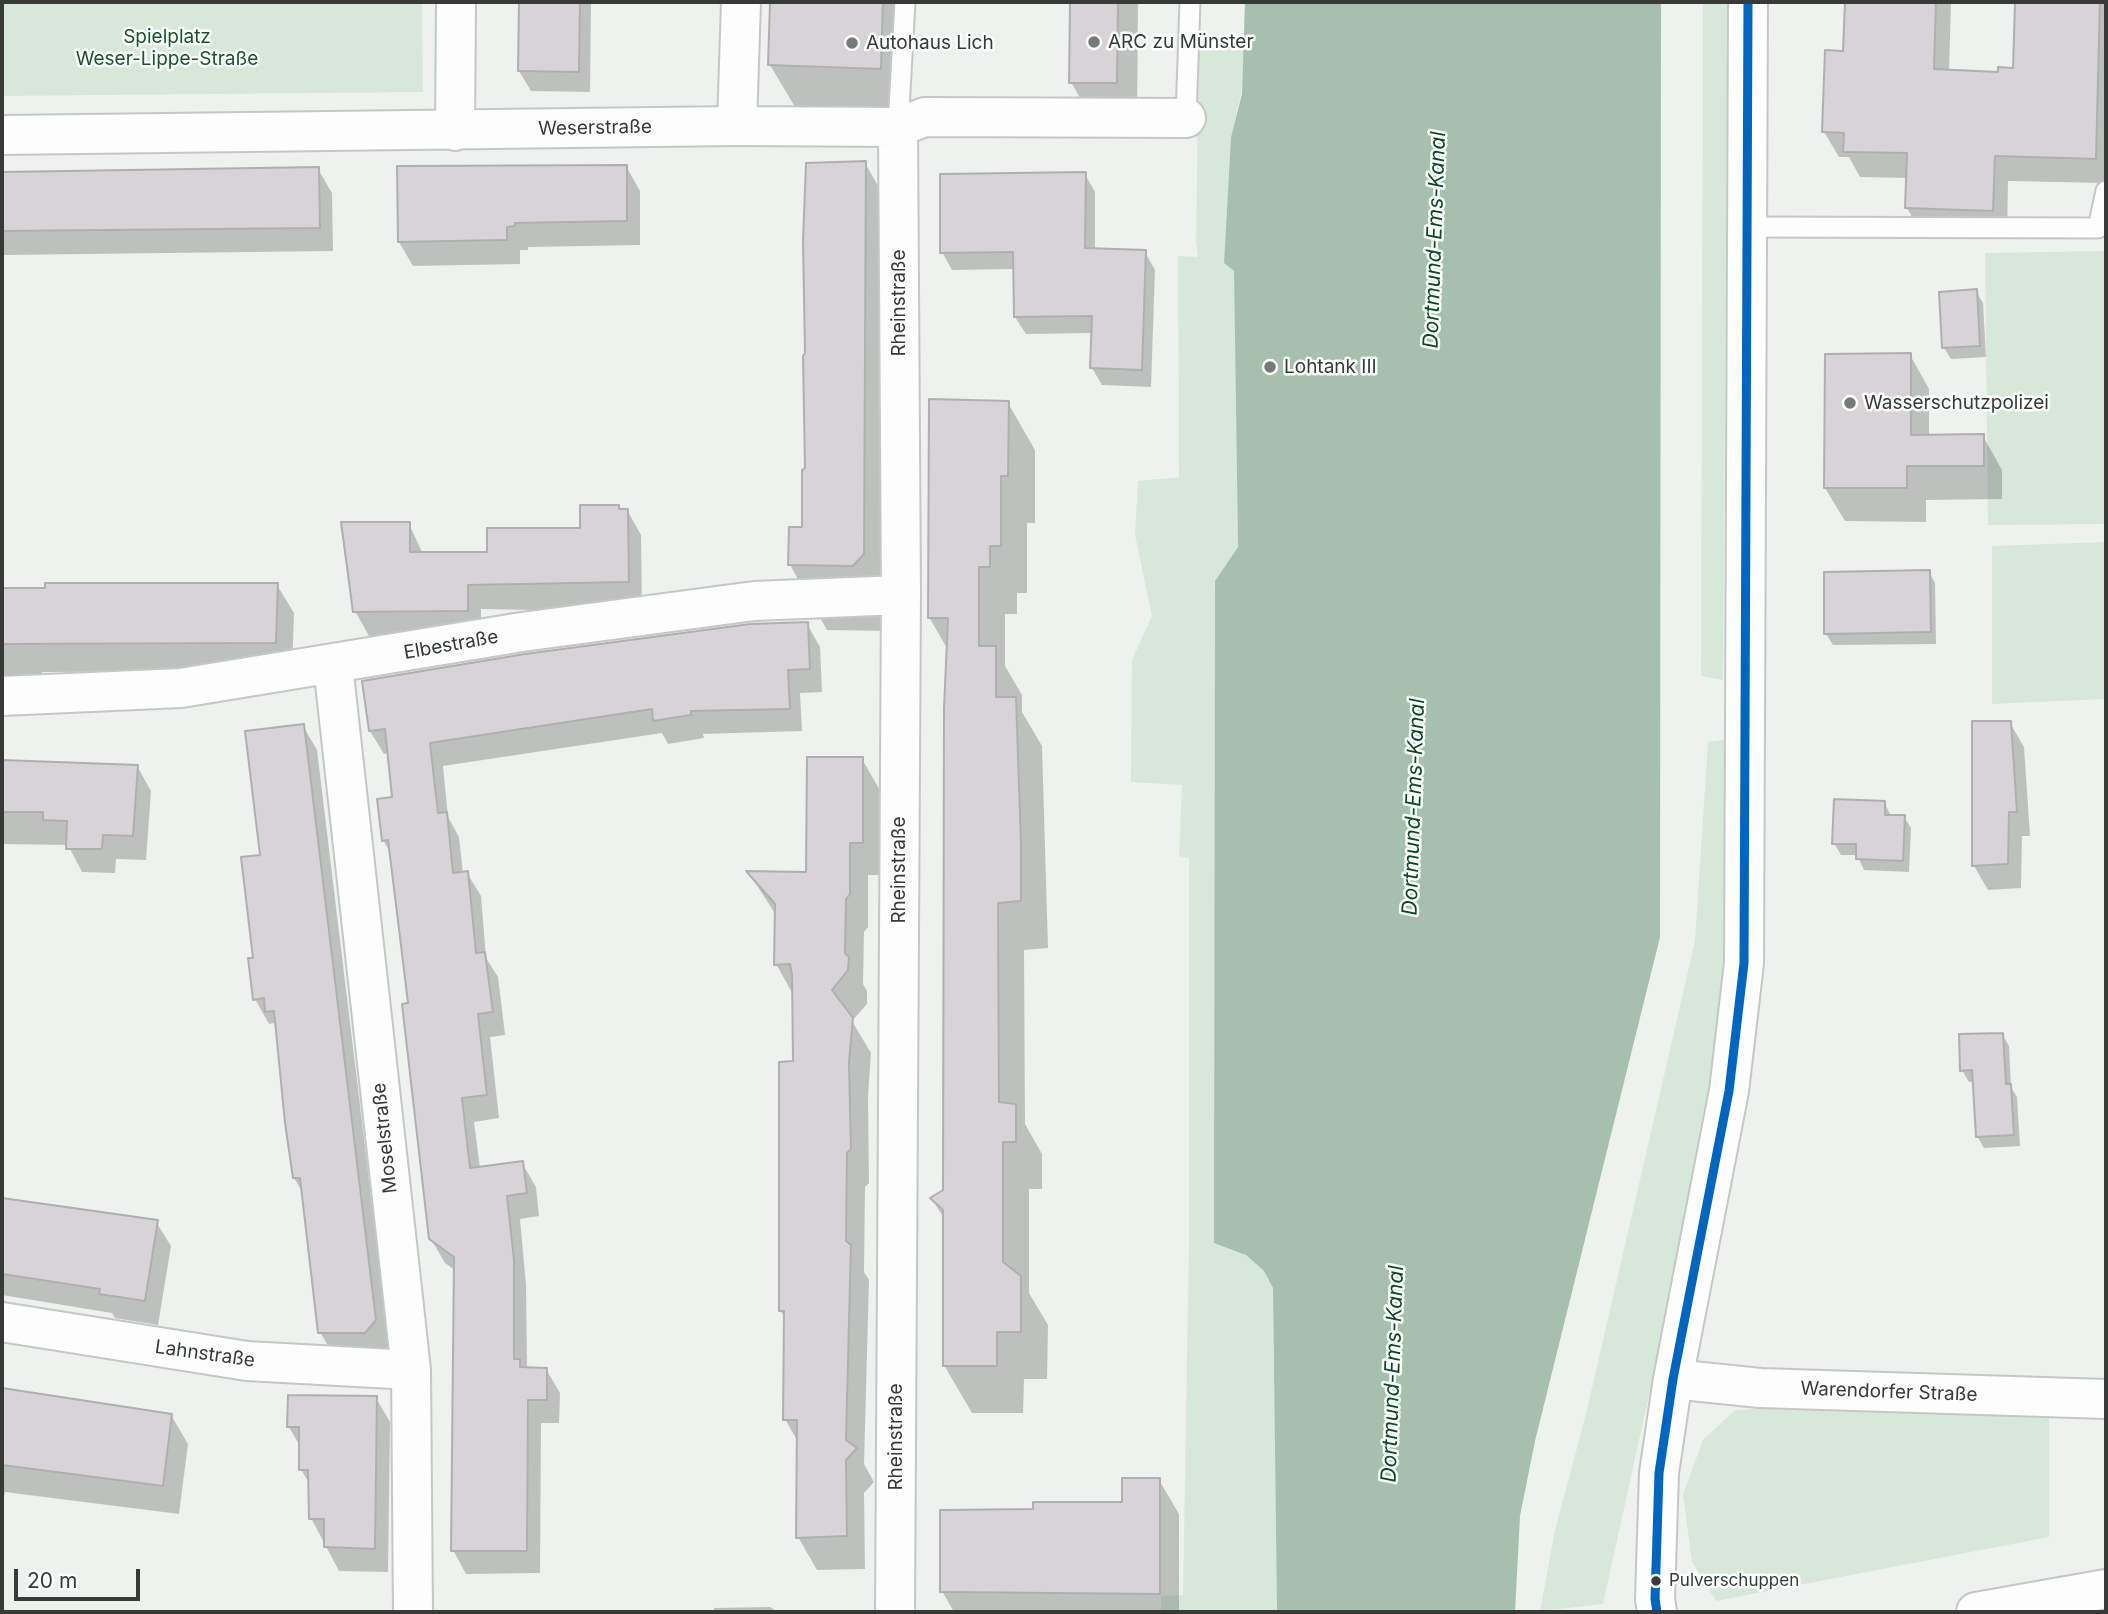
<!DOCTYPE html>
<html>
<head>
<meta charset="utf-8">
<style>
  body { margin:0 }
  #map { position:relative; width:2108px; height:1614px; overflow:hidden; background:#edf2ee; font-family:Inter,sans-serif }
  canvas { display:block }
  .frame { position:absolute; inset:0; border:4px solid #383a38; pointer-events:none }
  .scale { position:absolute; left:14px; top:1569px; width:126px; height:32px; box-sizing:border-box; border:4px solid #383a38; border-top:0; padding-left:9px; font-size:21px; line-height:24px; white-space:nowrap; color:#383a38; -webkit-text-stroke:5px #fcfffd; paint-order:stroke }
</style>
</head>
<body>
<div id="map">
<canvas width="2108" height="1614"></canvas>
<div class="frame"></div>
<div class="scale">20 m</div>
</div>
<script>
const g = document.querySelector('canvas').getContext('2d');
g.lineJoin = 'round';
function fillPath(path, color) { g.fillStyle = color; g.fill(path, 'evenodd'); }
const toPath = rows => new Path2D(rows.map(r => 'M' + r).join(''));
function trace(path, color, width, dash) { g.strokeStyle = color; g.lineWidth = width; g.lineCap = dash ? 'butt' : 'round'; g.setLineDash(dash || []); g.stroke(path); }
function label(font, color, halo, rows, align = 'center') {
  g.font = font + ' Inter,sans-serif'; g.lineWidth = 5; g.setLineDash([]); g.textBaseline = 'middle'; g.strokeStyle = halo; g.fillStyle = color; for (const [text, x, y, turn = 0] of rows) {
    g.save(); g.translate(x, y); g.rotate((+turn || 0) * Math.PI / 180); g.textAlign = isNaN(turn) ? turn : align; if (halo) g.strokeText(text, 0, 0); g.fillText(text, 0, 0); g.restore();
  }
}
const green = toPath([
  [2,2,422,2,423,92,2,96],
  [1703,2,1728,2,1723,680,1701,676],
  [1199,36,1245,40,1241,94,1231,137,1224,263,1234,271,1238,547,1215,581,1216,812,1246,1255,1264,1271,1273,1288,1277,1612,1161,1612,1161,1596,1183,1595,1189,1240,1189,858,1179,856,1182,785,1131,782,1132,660,1152,616,1135,535,1138,481,1179,477,1178,256,1198,257,1196,242],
  [2106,251,2106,524,1988,525,1985,253],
  [2106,542,2106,699,1992,704,1992,546],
  [1723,740,1735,761,1733,962,1676,1305,1655,1368,1603,1604,1540,1611,1555,1530,1586,1414,1695,941,1708,742],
  [1791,1407,2049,1413,2049,1537,1716,1601,1692,1562,1683,1494,1703,1440,1735,1410]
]);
const water = toPath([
  [1245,2,1661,2,1660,937,1535,1441,1520,1516,1515,1612,1277,1612,1273,1288,1264,1271,1246,1255,1214,1243,1215,581,1238,547,1234,271,1224,263,1231,137,1242,94]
]);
const shadow = toPath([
  [519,2,591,2,590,92,531,91,519,71],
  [772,2,908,2,904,111,795,107,770,65],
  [1072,2,1138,2,1137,119,1092,119,1071,82],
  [1846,2,1951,2,1949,72,1999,74,2014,69,2016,2,2106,2,2106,183,2008,181,2007,236,1921,233,1907,208,1908,178,1860,177,1849,157,1839,157,1824,132,1845,53],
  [865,163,902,228,890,631,827,630,790,565,803,529,807,469],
  [626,166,640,191,640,245,528,247,528,250,520,250,520,264,413,266,399,242],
  [318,169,332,193,333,251,2,255,2,174],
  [1085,174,1095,192,1095,250,1145,252,1155,270,1151,387,1102,385,1092,368,1093,333,1026,334,1015,317,1015,269,952,270,942,252],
  [1976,291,1983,303,1986,357,1951,359,1944,348],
  [1910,355,1929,389,1929,436,1983,436,2002,470,2002,499,1926,500,1926,522,1845,521,1825,488],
  [1008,403,1035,450,1035,523,1027,523,1027,593,1017,593,1017,614,1005,614,1005,666,1022,695,1022,712,1042,746,1048,948,1024,950,1025,1124,1042,1154,1042,1189,1029,1189,1029,1293,1048,1325,1047,1379,1024,1379,1023,1413,972,1413,944,1365,945,1220,932,1199,945,1191,948,650,929,617],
  [618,507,620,511,627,510,641,535,642,612,481,609,481,635,369,636,355,611,409,524,423,554,489,554,582,530],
  [1929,572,1935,583,1936,644,1833,645,1826,634],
  [277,585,294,613,292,671,42,672,42,678,2,678,2,590],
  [807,624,820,647,822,692,800,693,802,731,703,734,704,738,668,744,662,733,443,766,448,817,459,837,463,874,467,873,481,896,486,958,498,977,505,1035,490,1037,499,1118,474,1122,480,1168,522,1163,536,1187,539,1216,520,1219,526,1285,527,1369,546,1369,560,1393,559,1423,541,1423,540,1573,466,1574,453,1550,456,1271,445,1263,431,1239,410,1004,391,854,383,840,394,798,389,753,384,754,370,731],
  [1974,723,2010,723,2024,747,2030,836,2022,836,2021,888,1988,890,1974,866],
  [303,726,317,750,389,1345,379,1357,334,1356,320,1332,303,1193,294,1178,278,1030,274,1023,269,1024,255,999,262,856],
  [862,759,881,792,881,875,868,875,868,927,864,932,863,984,867,991,867,1004,852,1021,871,1053,868,1096,869,1183,865,1187,864,1272,869,1280,864,1464,874,1482,864,1493,865,1569,817,1570,798,1537,799,1444,785,1419,786,1320,780,1310,794,1063,794,996,776,964,776,915,749,873,807,874],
  [2,763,137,766,151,791,146,860,116,859,115,873,82,872,68,845,2,844],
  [1884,802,1891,816,1904,817,1911,828,1909,872,1864,870,1857,855,1841,855,1834,843],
  [2002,1034,2009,1046,2011,1087,2017,1097,2020,1146,1984,1148,1977,1136,1975,1081,1969,1082,1962,1070],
  [2,1198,156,1222,171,1246,158,1325,115,1318,112,1313,2,1295],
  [2,1390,171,1415,188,1444,179,1514,5,1492,2,1504],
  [376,1398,390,1422,388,1572,339,1571,311,1518,310,1485,301,1469,301,1448,289,1427],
  [1159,1480,1179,1514,1179,1612,954,1612,942,1591,1035,1511,1124,1504],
  [770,1607,778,1612,714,1612,714,1608]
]);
const building = toPath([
  [519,2,580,2,579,72,518,71,519,2],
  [770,2,883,2,881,69,768,65,770,2],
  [1070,2,1118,2,1117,83,1069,83,1070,2],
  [1845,2,1936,2,1934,69,1998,72,1998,67,2013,68,2015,2,2100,2,2096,159,1995,156,1993,211,1905,208,1907,153,1843,152,1844,133,1822,132,1825,50,1843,51,1845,2],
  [866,161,864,554,853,566,788,565,789,527,802,527,802,470,805,468,803,356,805,353,803,241,806,163,866,161],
  [627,165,627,221,515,223,515,226,507,227,507,240,398,242,397,166,627,165],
  [319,167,320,228,2,231,2,172,319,167],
  [1086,172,1085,248,1146,250,1142,370,1090,368,1092,316,1014,317,1013,252,940,253,940,174,1086,172],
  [1977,289,1980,346,1942,348,1939,292,1977,289],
  [1911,353,1911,435,1984,434,1984,466,1907,466,1907,488,1824,488,1825,354,1911,353],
  [929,399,1009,401,1008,476,1001,476,1001,546,990,546,990,567,979,567,979,646,996,646,996,697,1016,697,1021,842,1021,901,998,903,999,1102,1016,1104,1016,1142,1003,1142,1003,1262,1021,1276,1021,1332,997,1332,997,1366,943,1366,943,1210,930,1198,943,1190,944,708,948,618,928,618,929,399],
  [580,505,619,505,619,509,628,509,629,582,468,585,468,611,353,612,341,522,410,522,410,552,487,552,487,528,580,528,580,505],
  [1930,570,1931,632,1824,634,1824,572,1930,570],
  [45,583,278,583,276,643,2,644,2,588,45,588,45,583],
  [808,622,810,669,788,670,790,709,691,711,691,715,653,721,652,709,430,743,438,813,447,812,453,873,468,871,476,953,485,952,493,1012,478,1014,487,1095,462,1098,470,1168,523,1161,527,1193,507,1196,514,1260,514,1359,520,1359,520,1367,547,1368,547,1400,528,1400,527,1551,451,1551,454,1257,429,1239,402,1004,408,1003,398,921,388,840,382,841,377,799,392,797,385,729,369,731,362,681,525,654,750,624,808,622],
  [1972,721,2011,721,2017,812,2009,812,2008,864,1972,866,1972,721],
  [304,724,376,1320,365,1333,318,1333,300,1178,293,1178,285,1123,274,1011,265,1012,264,998,253,1000,248,958,253,958,241,857,260,855,245,731,304,724],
  [807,757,863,757,863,843,850,843,850,894,846,899,845,953,849,957,848,970,832,990,853,1018,849,1062,851,1149,847,1153,846,1241,851,1245,846,1440,857,1448,846,1460,847,1536,796,1538,797,1420,783,1420,784,1311,779,1311,779,1062,793,1061,792,975,790,964,774,965,775,904,746,871,806,872,807,757],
  [2,760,138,765,133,836,103,835,102,849,66,849,67,821,43,820,43,812,2,812,2,760],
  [1834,799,1885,801,1885,815,1905,815,1903,861,1856,859,1856,844,1832,844,1834,799],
  [2003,1033,2006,1084,2011,1084,2014,1135,1976,1137,1972,1070,1960,1071,1959,1034,2003,1033],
  [2,1198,158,1220,145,1301,99,1294,100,1289,2,1274,2,1198],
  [2,1388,172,1414,163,1486,2,1465,2,1388],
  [288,1395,377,1396,375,1549,324,1547,324,1519,309,1519,308,1470,299,1470,299,1427,287,1427,288,1395],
  [1122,1478,1160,1478,1160,1594,940,1592,940,1510,1033,1509,1033,1502,1122,1502,1122,1478]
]);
const service = toPath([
  [1186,118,1190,2],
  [898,127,905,2],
  [1748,227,2098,228,2106,191]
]);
const minor = toPath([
  [737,126,741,2],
  [455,131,456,2],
  [2,135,737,126,898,127,925,117,1186,118],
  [333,665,411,1370,413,1612],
  [2,696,181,688,522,632,754,601,901,595],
  [2,1322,247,1361,411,1370],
  [1673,1379,1760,1388,2106,1399],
  [895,1612,901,595,898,127],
  [1657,1612,1655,1599,1659,1473,1673,1379,1729,1091,1744,963,1748,2]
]);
const secondary = toPath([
  [1976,1612,2106,1589]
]);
const bus1 = toPath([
  [1657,1612,1655,1599,1659,1473,1673,1379,1729,1091,1744,963,1748,2]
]);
const markers = [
  [1094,42,7,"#777a78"],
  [852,43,7,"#777a78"],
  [1270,367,7,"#777a78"],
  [1850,403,7,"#777a78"],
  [1656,1581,6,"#383a38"]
];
const busNames = [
  ["Pulverschuppen",1669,1581]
];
const parkNames = [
  ["Spielplatz",167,37],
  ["Weser-Lippe-Straße",167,59]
];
const poiNames = [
  ["ARC zu Münster",1108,42],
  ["Autohaus Lich",866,43],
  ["Lohtank III",1284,367],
  ["Wasserschutzpolizei",1864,403]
];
const streetNames = [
  ["Weserstraße",595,128,-1],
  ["Rheinstraße",899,303,-90],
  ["Elbestraße",451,645,-10],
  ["Rheinstraße",899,870,-90],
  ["Moselstraße",385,1138,-96],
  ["Lahnstraße",205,1354,8],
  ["Warendorfer Straße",1889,1392,2],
  ["Rheinstraße",896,1437,-90]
];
const waterNames = [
  ["Dortmund-Ems-Kanal",1435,240,-88],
  ["Dortmund-Ems-Kanal",1414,807,-88],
  ["Dortmund-Ems-Kanal",1393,1374,-88]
];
fillPath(green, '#d7e8db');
fillPath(water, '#a6c0ad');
fillPath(shadow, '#0003');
fillPath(building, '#d7d3d6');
trace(building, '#afafaf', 2);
trace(service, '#c4c8c5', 23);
trace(minor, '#c4c8c5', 42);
trace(secondary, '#c4c8c5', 42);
trace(service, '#fcfdfc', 19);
trace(minor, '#fcfdfc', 38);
trace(secondary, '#fcfdfc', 38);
trace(bus1, '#0065bd', 9);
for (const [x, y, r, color] of markers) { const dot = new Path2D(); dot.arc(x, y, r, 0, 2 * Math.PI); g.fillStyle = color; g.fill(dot); trace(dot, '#fcfffd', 2.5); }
label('17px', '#383a38', '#fcfffd', busNames, 'left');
label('19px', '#1a5330', '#fcfffd', parkNames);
label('19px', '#383a38', '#fcfffd', poiNames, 'left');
label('19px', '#383a38', '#fcfffd', streetNames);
label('italic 21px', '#094724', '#fcfffd', waterNames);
</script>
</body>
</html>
